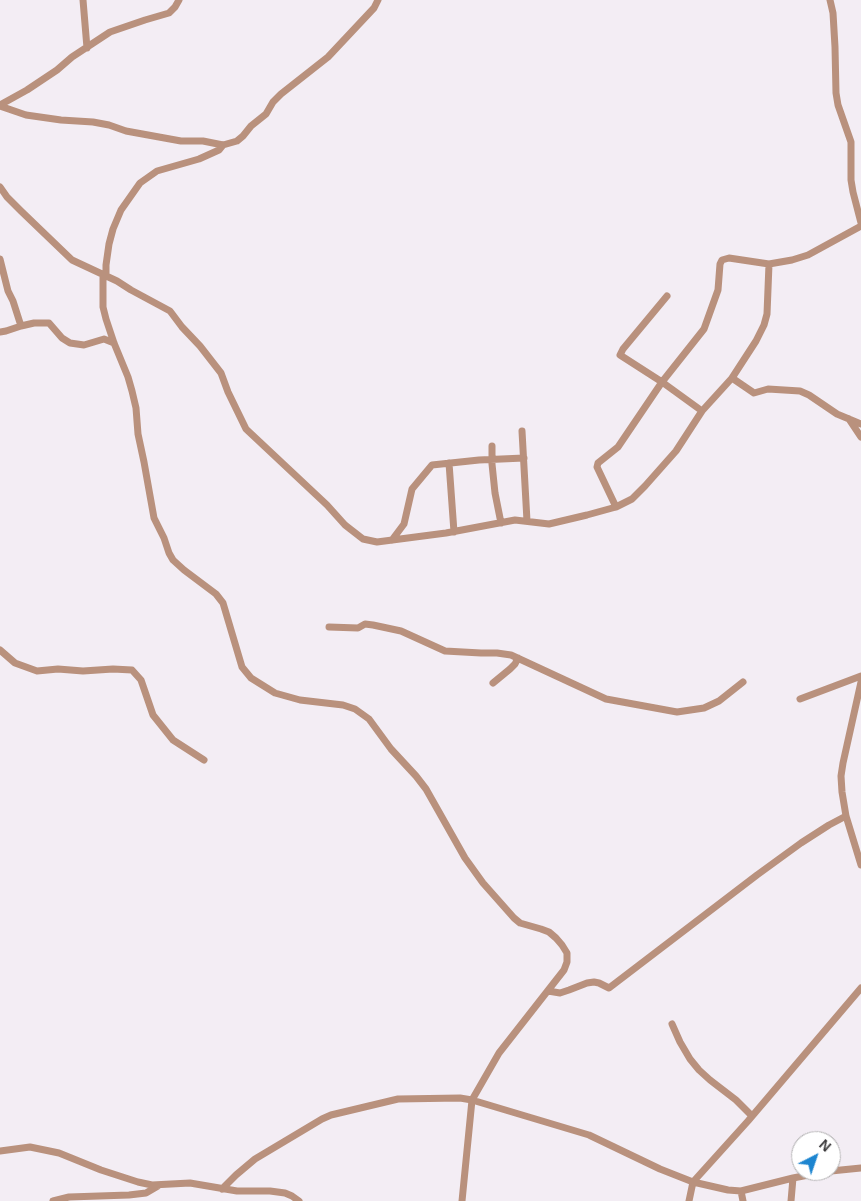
<!DOCTYPE html>
<html>
<head>
<meta charset="utf-8">
<style>
  body { margin:0 }
  #map { position:relative; width:861px; height:1201px; overflow:hidden; background:#f3edf4; font-family:Helvetica,sans-serif }
  canvas { display:block }
  .north { position:absolute; left:791px; top:1131px; width:50px; height:50px; box-sizing:border-box; background:#fff; border:1px solid #b0afb0; border-radius:50%; rotate:41deg; font-size:14px; font-weight:700; line-height:20px; text-align:center; color:#3a383a }
  .north::after { content:''; display:block; margin:auto; width:18px; height:22px; background:#1d85d0; clip-path:polygon(50% 0,100% 100%,50% 72%,0 100%) }
</style>
</head>
<body>
<div id="map">
<canvas width="861" height="1201"></canvas>
<div class="north">N</div>
</div>
<script>
const g = document.querySelector('canvas').getContext('2d');
g.lineJoin = 'round';
const toPath = rows => new Path2D(rows.map(r => 'M' + r).join(''));
function trace(path, color, width, dash) { g.strokeStyle = color; g.lineWidth = width; g.lineCap = dash ? 'butt' : 'round'; g.setLineDash(dash || []); g.stroke(path); }
const minor = toPath([
  [83,0,87,48],
  [830,0,833,13,835,47,836,93,838,105,851,142,851,180,853,192,861,223],
  [0,105,27,90,57,70,72,57,110,32,145,20,169,13,175,7,179,0],
  [0,106,26,115,61,120,93,122,109,125,126,131,181,141,203,141,223,145,237,141,243,136,251,126,266,114,273,102,281,94,328,57,374,8,378,0],
  [0,187,7,197,21,211,72,260,117,281,131,290,170,311,182,327,200,346,221,373,228,392,246,429,327,505,345,525,363,539,377,542,446,533,515,520,549,524,587,515,616,507,632,499,645,486,676,451,702,411,732,378,754,393,768,389,800,391,809,395,837,414,861,424],
  [0,259,8,291,13,301,21,326],
  [103,274,103,307,106,319,114,343,128,377,132,391,136,408,138,434,144,462,154,518,164,538,169,553,173,560,184,570,216,594,223,603,242,667,251,678,275,693,300,700,343,705,355,709,369,719,391,749,416,776,426,789,465,858,483,883,514,918,520,923,541,929,549,932,556,938,562,945,567,953,567,962,564,970,499,1053,472,1100,462,1201],
  [106,276,106,265,109,244,113,229,121,210,140,183,157,171,199,159,219,150,223,145],
  [667,296,623,349,620,355,662,382,702,411],
  [0,332,6,331,21,326,34,323,49,323,62,338,70,343,84,345,104,339,114,343],
  [732,378,756,341,764,325,767,314,769,264,792,260,808,255,861,226],
  [849,419,861,437],
  [522,431,527,521],
  [492,446,492,464,495,493,501,523],
  [449,463,454,532],
  [616,507,597,467,598,463,618,447,662,382,704,329,718,290,720,264,722,260,729,258,769,264],
  [392,540,404,524,412,489,432,465,479,460,524,458],
  [329,627,358,628,365,624,373,625,401,631,445,651,481,653,497,653,511,655,606,699,677,712,704,708,719,701,743,682],
  [0,650,15,663,37,671,58,669,83,671,113,669,132,670,141,680,153,715,173,740,204,760],
  [861,682,843,763,841,776,842,792,846,816,861,865],
  [493,683,510,669,515,664,518,658],
  [800,699,861,676],
  [548,991,560,993,569,990,587,983,594,982,599,983,609,988,757,875,801,843,829,825,846,816],
  [672,1024,680,1042,690,1059,699,1070,710,1080,736,1100,752,1116],
  [0,1151,30,1147,59,1153,101,1170,138,1182,152,1185,190,1183,237,1191,270,1191,285,1193,292,1196,299,1201],
  [831,1171,861,1168],
  [222,1189,236,1175,255,1159,322,1119,331,1115,398,1099,460,1098,472,1100,589,1135,660,1169,693,1182,748,1121,861,988],
  [741,1191,743,1201],
  [53,1201,69,1197,129,1195,146,1193,158,1186],
  [689,1201,693,1182,728,1190,741,1191,793,1178,829,1171],
  [791,1201,793,1178]
]);
trace(minor, '#b9917d', 7);
</script>
</body>
</html>
